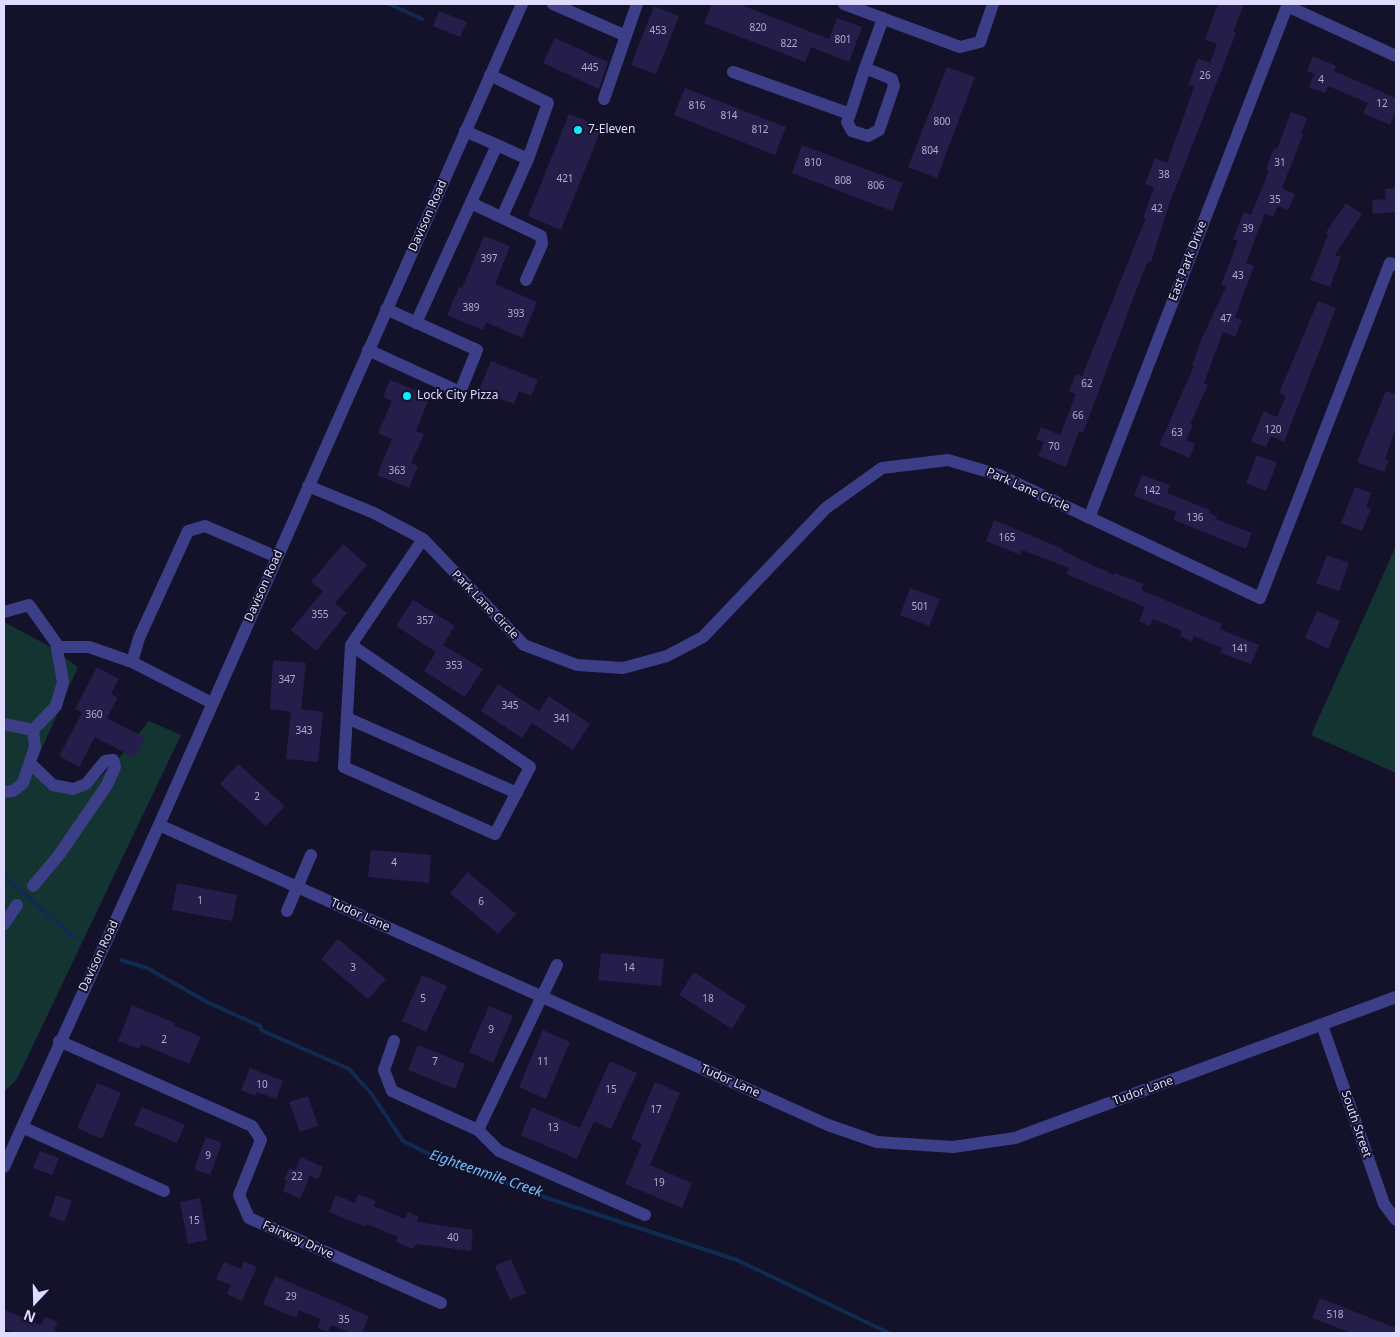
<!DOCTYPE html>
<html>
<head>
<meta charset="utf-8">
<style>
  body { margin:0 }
  #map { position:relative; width:1400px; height:1337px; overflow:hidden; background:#14112a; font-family:"Noto Sans",sans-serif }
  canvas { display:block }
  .frame { position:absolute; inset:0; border:5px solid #dddbfe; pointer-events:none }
  .north { position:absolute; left:10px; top:1277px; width:50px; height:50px; -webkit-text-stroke:4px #14112a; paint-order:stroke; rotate:201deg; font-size:14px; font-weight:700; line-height:20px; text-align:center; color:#dddbfe }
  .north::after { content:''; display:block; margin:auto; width:18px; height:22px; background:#dddbfe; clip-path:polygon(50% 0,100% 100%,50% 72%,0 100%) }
</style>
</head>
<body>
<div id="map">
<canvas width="1400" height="1337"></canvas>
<div class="frame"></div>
<div class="north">N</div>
</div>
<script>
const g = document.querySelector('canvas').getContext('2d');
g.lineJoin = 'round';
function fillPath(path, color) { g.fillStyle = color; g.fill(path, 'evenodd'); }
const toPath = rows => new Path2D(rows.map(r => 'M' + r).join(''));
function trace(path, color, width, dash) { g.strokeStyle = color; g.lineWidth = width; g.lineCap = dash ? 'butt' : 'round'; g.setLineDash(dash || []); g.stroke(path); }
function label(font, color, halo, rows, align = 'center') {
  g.font = font + ' "Noto Sans",sans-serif'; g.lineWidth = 4; g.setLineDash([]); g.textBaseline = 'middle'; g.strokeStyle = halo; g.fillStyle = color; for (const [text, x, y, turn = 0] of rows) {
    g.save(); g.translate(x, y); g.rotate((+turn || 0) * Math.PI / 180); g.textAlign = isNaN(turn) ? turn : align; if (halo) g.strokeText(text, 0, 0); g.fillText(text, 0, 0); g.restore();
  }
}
const green = toPath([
  [1396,546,1396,773,1311,735],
  [4,622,49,646,78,667,31,773,88,790,119,758,149,721,181,735,17,1079,4,1092]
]);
const stream = toPath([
  [389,4,422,19],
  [4,876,76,939],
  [121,960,147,968,207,1002,260,1026,261,1030,349,1069,370,1092,403,1141,435,1157,544,1197,737,1260,889,1333]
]);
const building = toPath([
  [712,4,739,4,829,39,837,18,862,27,849,62,811,47,805,62,704,23],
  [1218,4,1244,4,1233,32,1236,33,1170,202,1151,262,1148,261,1134,296,1083,433,1079,431,1066,467,1038,456,1044,442,1036,439,1041,427,1060,435,1076,394,1069,391,1076,374,1082,376,1146,218,1143,217,1154,188,1145,184,1155,158,1167,163,1194,87,1188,85,1198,58,1210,63,1217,44,1205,39],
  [654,6,679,16,656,74,631,65],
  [439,11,467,22,460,37,433,26],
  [555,38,608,62,599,89,543,63],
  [1313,56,1336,66,1334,71,1396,98,1396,110,1390,125,1363,113,1368,103,1328,86,1325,93,1309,87,1314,74,1307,71],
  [947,67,975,77,937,178,908,167],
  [685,88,786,127,775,155,674,115],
  [1291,112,1307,118,1301,134,1303,135,1282,188,1295,194,1288,210,1278,206,1273,217,1265,213,1246,263,1254,266,1235,317,1242,320,1235,337,1223,332,1204,383,1208,385,1190,424,1193,425,1186,440,1195,444,1190,458,1159,445,1194,366,1192,365,1202,338,1226,287,1221,285,1238,241,1233,239,1244,212,1251,215,1269,171,1266,170,1274,148,1277,149],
  [569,114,602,127,561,230,528,216],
  [802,145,903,183,892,211,792,173],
  [1396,188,1396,212,1373,214,1372,200,1386,199,1385,189],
  [1346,203,1362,214,1335,255,1341,257,1330,287,1310,280,1328,235,1325,234],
  [484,236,510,246,495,284,537,302,522,338,486,322,483,330,447,315,459,287,462,288],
  [1318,301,1336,308,1284,442,1271,436,1266,447,1251,441,1264,411,1277,417,1286,396,1279,393],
  [491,361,538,380,531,396,519,391,514,404,479,390],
  [390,380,430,396,416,431,424,434,411,463,418,466,409,488,377,475,392,439,378,433,392,401,383,397],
  [1386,391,1396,395,1396,427,1385,459,1389,460,1384,472,1357,462],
  [1257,455,1277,463,1266,491,1246,483],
  [1142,475,1170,485,1167,493,1210,510,1209,513,1217,516,1216,519,1252,533,1246,549,1174,520,1176,512,1134,496],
  [1355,487,1371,493,1366,508,1371,509,1362,531,1341,523],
  [994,520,1063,549,1063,551,1114,575,1115,573,1144,584,1141,590,1222,624,1220,629,1259,645,1251,664,1220,653,1222,648,1194,636,1192,642,1180,636,1182,631,1153,619,1150,626,1139,621,1145,607,1066,574,1069,568,1022,550,1020,555,986,541],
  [343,544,367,565,335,603,347,613,316,651,291,630,323,591,311,582],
  [1327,555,1349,563,1339,591,1316,583],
  [910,588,940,599,929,626,900,615],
  [413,600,455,626,443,645,483,669,465,697,424,671,436,652,396,626],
  [1317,611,1340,621,1328,649,1305,638],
  [273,660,306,663,301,709,323,712,318,762,286,759,291,712,270,709],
  [97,667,119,679,111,694,118,698,107,718,145,738,135,758,95,737,79,767,59,756,82,713,75,709],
  [498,684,539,711,549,696,590,724,573,750,532,723,522,738,481,711],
  [238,764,285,806,266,826,220,784],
  [371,850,431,855,429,883,368,877],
  [468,872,516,914,498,934,450,893],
  [177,883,237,895,232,921,172,910],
  [338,939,386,979,368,999,321,959],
  [601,953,664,959,661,986,598,980],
  [694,972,746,1006,732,1029,679,995],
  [422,975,447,986,426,1032,402,1021],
  [132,1005,175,1023,174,1025,201,1037,189,1064,141,1044,139,1049,118,1041],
  [489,1006,513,1016,493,1063,469,1052],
  [543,1030,570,1042,546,1099,519,1087],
  [418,1045,465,1064,455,1089,408,1070],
  [610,1061,637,1073,611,1129,594,1121,577,1159,521,1135,532,1107,580,1128],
  [250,1068,283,1081,276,1099,257,1092,256,1096,241,1090],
  [655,1082,680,1093,650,1165,692,1183,682,1208,625,1184,642,1144,631,1139],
  [97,1083,121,1093,102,1139,77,1128],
  [308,1096,318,1126,300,1132,289,1102],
  [142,1107,185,1125,177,1143,134,1125],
  [206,1137,222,1143,210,1175,194,1169],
  [40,1151,59,1158,52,1175,33,1168],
  [301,1157,323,1167,318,1179,310,1176,300,1199,283,1191,287,1181,284,1180,289,1168,295,1170],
  [358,1194,376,1201,374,1206,405,1219,408,1212,419,1217,417,1222,473,1230,471,1251,416,1244,413,1249,396,1242,398,1237,367,1224,366,1227,329,1212,336,1195,355,1203],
  [56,1195,72,1201,64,1222,49,1216],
  [200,1198,207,1240,188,1244,180,1202],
  [511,1259,526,1293,510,1300,495,1266],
  [244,1261,257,1267,242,1301,227,1294,231,1285,216,1279,224,1262,241,1269],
  [275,1276,369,1316,362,1333,352,1333,331,1325,328,1332,317,1328,321,1319,299,1310,296,1318,263,1304],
  [1320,1298,1396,1328,1396,1333,1352,1333,1312,1318],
  [4,1310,41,1325,45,1317,58,1322,54,1330,60,1333,14,1333,4,1329]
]);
const minor = toPath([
  [553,4,626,36],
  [844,4,960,47,980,42,993,4],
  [1287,6,1396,56],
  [865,68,892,79,894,86,879,130,868,136,852,131,847,122,850,114,865,68,880,27,883,18],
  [733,72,850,114],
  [490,75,548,103,528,159,497,145],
  [604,99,637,4],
  [471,203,541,236,542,244,526,280],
  [502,217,528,159],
  [416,323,497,145,465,131],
  [368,350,460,392,477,350,386,309],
  [308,486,374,513,423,539,524,645,577,665,623,668,667,656,703,637,826,508,882,468,948,460,999,475,1260,598,1390,263,1396,265],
  [1089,518,1288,4],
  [4,612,29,605,56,643,63,682,56,706,33,730],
  [351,645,530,767,495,834,344,767,351,645,423,539],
  [57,647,89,647,132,662],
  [212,703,132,662,139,638,188,531,205,526,277,557],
  [347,718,517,793],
  [4,724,33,730,35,747,23,783,13,791,4,792],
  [31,764,53,785,73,789,86,784,105,761,113,760,115,767,107,785,59,855,33,886],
  [159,825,828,1125,877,1142,953,1147,1015,1138,1396,997],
  [287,911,311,855],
  [4,924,17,905],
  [557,965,478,1130,499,1151,645,1215],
  [1322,1025,1384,1204,1396,1220],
  [59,1041,252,1126,261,1140,239,1195,249,1218,441,1303],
  [394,1041,384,1070,392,1091,478,1130],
  [22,1127,164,1191],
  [4,1167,159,825,522,4]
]);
const markers = [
  [578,130,5,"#0bedfa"],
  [407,396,5,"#0bedfa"]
];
const numberNames = [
  ["820",758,28],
  ["453",658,31],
  ["801",843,40],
  ["822",789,44],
  ["445",590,68],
  ["26",1205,76],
  ["4",1321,80],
  ["12",1382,104],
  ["816",697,106],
  ["814",729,116],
  ["800",942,122],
  ["812",760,130],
  ["804",930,151],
  ["810",813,163],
  ["31",1280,163],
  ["38",1164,175],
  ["421",565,179],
  ["808",843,181],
  ["806",876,186],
  ["35",1275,200],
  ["42",1157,209],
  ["39",1248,229],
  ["397",489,259],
  ["43",1238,276],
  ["389",471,308],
  ["393",516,314],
  ["47",1226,319],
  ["62",1087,384],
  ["66",1078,416],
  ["120",1273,430],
  ["63",1177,433],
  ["70",1054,447],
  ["363",397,471],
  ["142",1152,491],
  ["136",1195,518],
  ["165",1007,538],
  ["501",920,607],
  ["355",320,615],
  ["357",425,621],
  ["141",1240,649],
  ["353",454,666],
  ["347",287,680],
  ["345",510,706],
  ["360",94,715],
  ["341",562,719],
  ["343",304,731],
  ["2",257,797],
  ["4",394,863],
  ["1",200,901],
  ["6",481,902],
  ["3",353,968],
  ["14",629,968],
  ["5",423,999],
  ["18",708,999],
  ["9",491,1030],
  ["2",164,1040],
  ["7",435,1062],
  ["11",543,1062],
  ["10",262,1085],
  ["15",611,1090],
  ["17",656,1110],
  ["13",553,1128],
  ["9",208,1156],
  ["22",297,1177],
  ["19",659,1183],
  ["15",194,1221],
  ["40",453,1238],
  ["29",291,1297],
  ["518",1335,1315],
  ["35",344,1320]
];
const poiNames = [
  ["7-Eleven",588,130],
  ["Lock City Pizza",417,396]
];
const streetNames = [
  ["Davison Road",428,216,-66],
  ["East Park Drive",1188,261,-69],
  ["Park Lane Circle",1028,490,24],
  ["Davison Road",264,586,-66],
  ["Park Lane Circle",485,605,46],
  ["Tudor Lane",360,915,24],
  ["Davison Road",99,956,-65],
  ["Tudor Lane",730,1081,24],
  ["Tudor Lane",1143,1091,-20],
  ["South Street",1356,1124,71],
  ["Fairway Drive",298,1240,24]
];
const waterNames = [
  ["Eighteenmile Creek",486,1174,19]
];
fillPath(green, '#143431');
trace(stream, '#102b4f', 4);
fillPath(building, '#251e4a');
trace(minor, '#3d3e88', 12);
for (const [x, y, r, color] of markers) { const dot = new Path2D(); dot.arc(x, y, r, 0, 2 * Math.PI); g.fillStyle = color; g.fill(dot); trace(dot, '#14112a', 2); }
label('10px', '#afacd1', null, numberNames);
label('12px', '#dddbfe', '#14112a', poiNames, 'left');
label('12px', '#dddbfe', '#14112a', streetNames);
label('italic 14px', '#6bc0fc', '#14112a', waterNames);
</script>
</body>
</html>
